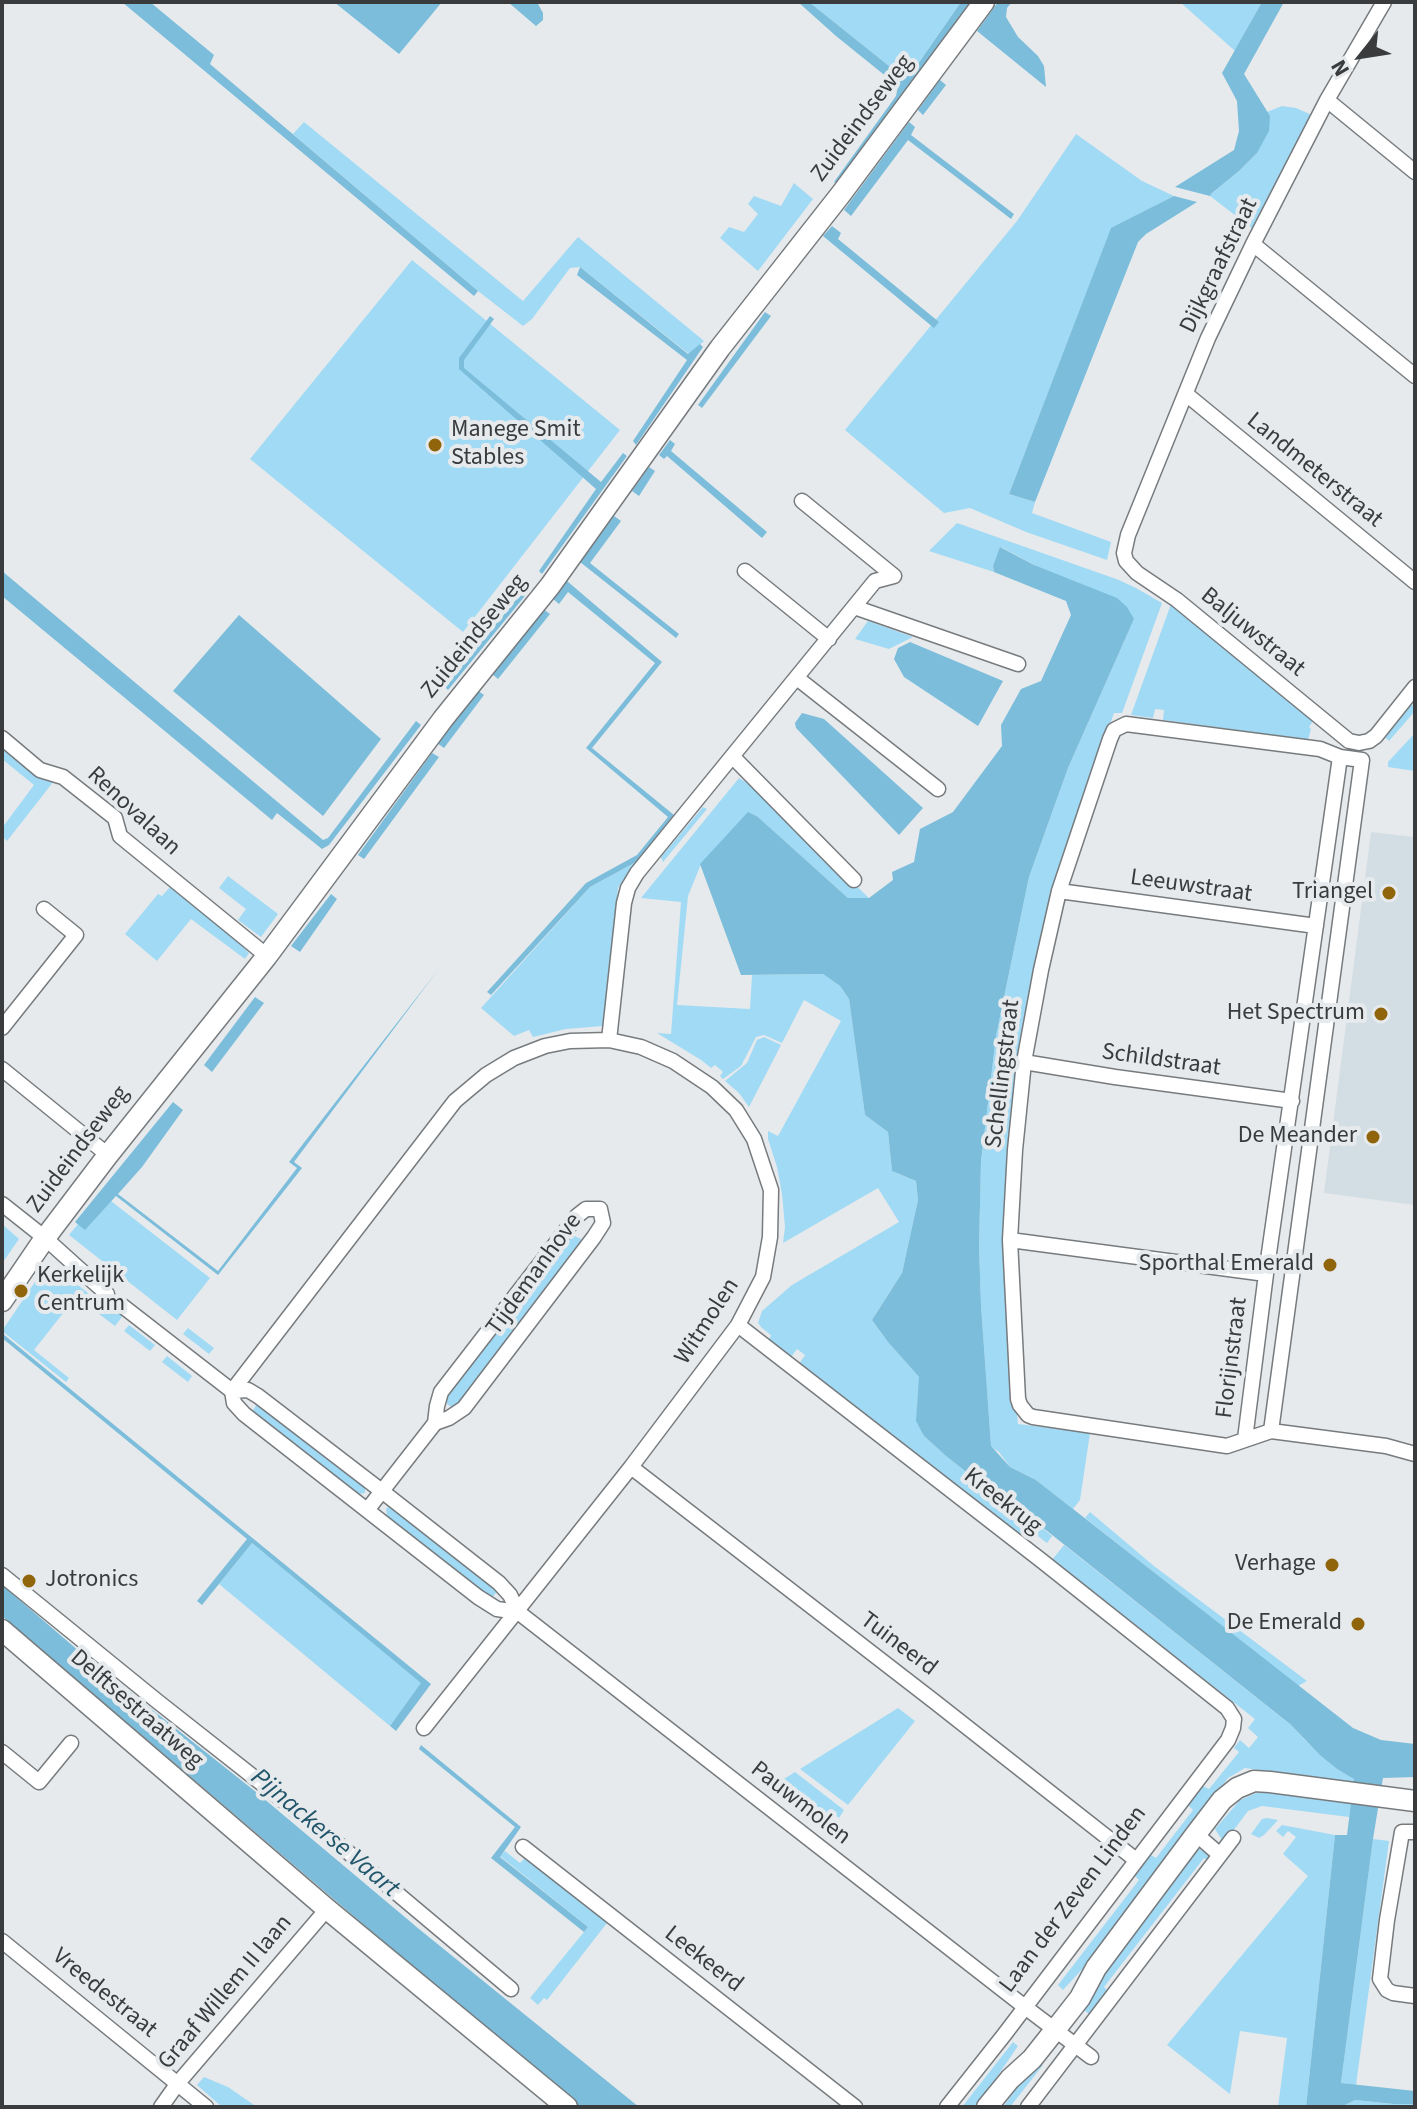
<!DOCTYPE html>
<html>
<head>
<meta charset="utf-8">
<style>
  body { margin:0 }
  #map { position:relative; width:1417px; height:2109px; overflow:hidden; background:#e6eaed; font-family:"Source Sans 3",sans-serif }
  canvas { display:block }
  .frame { position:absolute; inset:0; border:4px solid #393b3c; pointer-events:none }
  .north { position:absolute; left:1321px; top:16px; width:80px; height:80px; -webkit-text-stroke:6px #e6eaed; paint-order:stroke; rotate:240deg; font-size:22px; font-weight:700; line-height:32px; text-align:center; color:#393b3c }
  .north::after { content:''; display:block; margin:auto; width:28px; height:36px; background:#393b3c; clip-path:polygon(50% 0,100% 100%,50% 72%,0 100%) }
</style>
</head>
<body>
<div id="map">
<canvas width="1417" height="2109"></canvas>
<div class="frame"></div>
<div class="north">N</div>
</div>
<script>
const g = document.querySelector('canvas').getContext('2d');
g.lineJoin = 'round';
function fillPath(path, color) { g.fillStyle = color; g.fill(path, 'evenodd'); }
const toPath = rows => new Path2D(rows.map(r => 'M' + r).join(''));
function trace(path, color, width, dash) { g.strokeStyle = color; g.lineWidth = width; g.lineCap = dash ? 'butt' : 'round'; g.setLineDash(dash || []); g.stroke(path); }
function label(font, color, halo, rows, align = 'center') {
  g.font = font + ' "Source Sans 3",sans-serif'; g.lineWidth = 8; g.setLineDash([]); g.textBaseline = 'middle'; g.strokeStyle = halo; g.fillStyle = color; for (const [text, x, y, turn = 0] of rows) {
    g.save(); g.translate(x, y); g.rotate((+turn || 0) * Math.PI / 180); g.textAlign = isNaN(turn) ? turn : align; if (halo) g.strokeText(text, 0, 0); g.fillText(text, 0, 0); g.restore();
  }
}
const built = toPath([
  [1371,832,1415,837,1415,1205,1324,1193]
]);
const green = toPath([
  [809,2,961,2,911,74,899,74],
  [1180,2,1262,2,1235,51],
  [1282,106,1296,108,1312,115,1253,229,1210,196,1212,193,1239,171,1257,153,1270,116,1267,112],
  [304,122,523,301,578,237,704,341,689,354,580,267,570,268,532,319,523,326,478,291,293,134],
  [1076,134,1142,181,1174,196,1111,229,1009,494,1035,502,1032,513,1111,542,1107,560,1026,532,970,508,944,513,845,430,1017,221],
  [794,183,813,199,758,271,720,238,729,227,744,232,758,214,748,204,754,196,781,206],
  [412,260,620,430,463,632,250,459],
  [957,523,1119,580,1136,588,1162,603,1122,713,1114,713,1066,847,1045,923,1021,1040,1013,1381,1018,1424,1090,1433,1080,1500,1073,1509,1036,1480,1010,1467,999,1452,991,1447,981,1305,979,1247,981,1161,996,1036,1029,877,1068,768,1134,619,1001,547,993,566,994,572,929,551],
  [1171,604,1313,721,1309,727,1311,729,1308,740,1163,720,1164,710,1155,709,1153,718,1131,715],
  [868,621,913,637,889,649,855,639],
  [1409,705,1415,705,1415,711,1389,741,1384,736],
  [1415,733,1415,771,1388,767,1388,762],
  [2,748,40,779,54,781,7,841,2,836,2,828,34,785,2,759],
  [739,778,752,786,869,898,848,898,758,817,701,864,688,896,677,1005,750,1009,752,975,823,974,840,986,849,999,865,1115,888,1132,892,1171,916,1181,918,1200,902,1273,872,1320,888,1342,919,1377,920,1384,917,1406,924,1436,946,1456,1020,1512,1027,1515,1052,1536,1047,1543,1030,1530,1023,1538,799,1364,805,1355,797,1349,791,1357,769,1340,771,1335,762,1328,758,1323,762,1311,792,1285,899,1222,878,1188,783,1243,785,1227,782,1194,777,1167,768,1139,768,1131,778,1136,841,1021,804,1000,782,1043,764,1035,756,1037,741,1066,723,1079,720,1076,723,1072,715,1065,711,1068,701,1060,657,1033,671,1034,681,902,641,898],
  [703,807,707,809,663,862,661,857],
  [636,862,618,888,607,1015,603,1026,566,1029,533,1037,529,1030,514,1036,481,1008,590,887],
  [228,876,278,914,261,937,238,920,246,909,219,888],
  [171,886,239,943,249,953,245,959,191,919,157,961,125,934,158,894,162,896],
  [764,1037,781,1045,749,1107,739,1093,725,1081,747,1063,757,1040],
  [111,1201,210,1278,177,1320,69,1235,78,1224,85,1229],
  [2,1224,19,1239,3,1262,3,1236],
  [575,1236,581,1239,582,1247,460,1407,453,1408,447,1404,446,1398,570,1237],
  [59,1270,88,1293,81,1303,75,1298,34,1350,69,1378,66,1382,2,1331,41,1273,51,1280],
  [108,1302,124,1314,115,1326,99,1314],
  [129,1325,155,1345,150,1351,124,1331],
  [188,1328,214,1348,209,1354,183,1334],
  [167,1356,192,1376,188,1382,162,1362],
  [258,1402,365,1486,365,1493,358,1494,252,1412],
  [389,1506,394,1507,499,1589,492,1598,387,1516,386,1509],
  [1090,1512,1154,1566,1307,1681,1298,1686,1085,1518],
  [252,1543,422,1683,390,1726,219,1584],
  [1064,1545,1290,1724,1304,1739,1337,1769,1355,1779,1354,1784,1245,1768,1228,1778,1193,1826,1086,1965,1063,1990,1058,1985,1139,1880,1134,1875,1151,1855,1156,1858,1193,1810,1188,1805,1203,1786,1209,1789,1239,1752,1234,1748,1240,1740,1249,1748,1258,1737,1248,1728,1255,1719,1052,1560],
  [898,1708,915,1721,848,1805,800,1769],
  [795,1772,844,1810,839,1818,831,1812,824,1822,776,1784],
  [1261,1791,1352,1802,1349,1817,1262,1806,1248,1811,1224,1843,1215,1829,1240,1800],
  [1267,1818,1278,1820,1264,1835,1259,1838,1251,1834,1262,1819],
  [1282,1825,1335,1835,1306,2107,1278,2107,1287,2038,1240,2031,1230,2094,1167,2045,1308,1876,1283,1854,1296,1837,1288,1831,1283,1837,1276,1831],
  [1373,1839,1389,1841,1356,2085,1341,2083],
  [1198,1848,1212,1858,1209,1861,1204,1858,1104,1987,1109,1992,1090,2015,1083,2009,1090,1988],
  [505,1851,520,1863,525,1858,607,1923,547,2000,544,1998,538,2005,530,1998,588,1927,500,1856],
  [1013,2042,1018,2046,992,2084,975,2107,962,2107],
  [1036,2061,1043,2065,1010,2107,1003,2107,1014,2092,1010,2088],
  [204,2077,228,2087,257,2107,222,2107,197,2085],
  [1355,2100,1394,2104,1415,2104,1415,2107,1341,2107]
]);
const water = toPath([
  [122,2,150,2,214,55,210,64,478,291,474,296],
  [334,2,442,2,399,54],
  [508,2,537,2,543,13,543,20,536,26],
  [798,2,809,2,899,74,911,74,961,2,971,2,838,184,834,182,896,96,898,86,836,36],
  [998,2,1012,2,1007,8,1006,17,1018,37,1038,56,1044,66,1046,87,977,31],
  [1262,2,1284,2,1244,74,1270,116,1269,131,1257,153,1239,171,1212,193,1210,196,1175,187,1234,150,1239,131,1237,101,1222,73],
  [940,80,946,85,923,115,918,110],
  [909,122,915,127,911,135,1014,214,1011,219,908,140,851,216,844,210],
  [1174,196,1197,202,1146,234,1138,242,1035,502,1009,494,1111,228],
  [832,226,841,233,838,239,939,322,934,328,823,236],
  [580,267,688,354,700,344,703,347,636,445,633,441,687,360,577,275],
  [765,312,771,316,702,408,698,405],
  [490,316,494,319,464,360,464,368,601,482,623,453,627,456,542,574,539,571,596,489,459,369,459,358],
  [670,440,675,444,671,451,767,532,762,538,667,456,664,459,659,455],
  [649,467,655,471,639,496,632,491],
  [614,516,621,521,590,563,679,634,676,638,580,562],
  [1000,547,1034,565,1117,598,1127,607,1134,619,1068,768,1029,877,996,1036,981,1161,979,1247,981,1305,991,1446,1010,1467,1036,1480,1353,1728,1381,1740,1415,1744,1415,1777,1383,1778,1373,1839,1341,2083,1415,2091,1415,2104,1394,2104,1355,2100,1341,2107,1306,2107,1335,1835,1347,1835,1354,1779,1337,1769,1320,1755,1290,1724,1027,1515,1010,1506,946,1456,924,1436,916,1421,919,1377,888,1342,872,1320,902,1273,918,1200,916,1181,892,1171,888,1132,865,1115,849,999,840,986,823,974,741,975,700,864,748,812,758,817,848,898,869,898,893,880,892,872,914,862,920,829,953,812,1002,746,1001,725,1021,689,1041,681,1071,615,1066,601,994,572,993,566],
  [2,571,323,840,328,838,416,721,421,725,329,845,322,849,277,813,272,820,2,596],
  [567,581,662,662,592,748,674,815,636,862,590,887,491,995,487,992,586,883,637,855,668,817,586,748,655,663,568,592,559,604,553,599],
  [525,589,529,591,448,690,444,686],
  [543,609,550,614,498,679,491,673],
  [239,615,381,739,323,816,173,691],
  [910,642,1003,681,978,726,904,677,894,659,898,648],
  [477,690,484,695,444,748,437,743],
  [802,713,824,719,923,808,899,835,796,728,795,723],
  [432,753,439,757,364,859,358,855],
  [331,894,337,899,300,952,291,946],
  [438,970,294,1162,302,1168,218,1275,116,1196,85,1230,75,1222,173,1102,183,1110,142,1167,118,1194,218,1271,297,1168,289,1162],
  [255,997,264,1003,212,1072,204,1065],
  [3,1334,431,1684,396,1731,390,1726,421,1683,252,1543,202,1605,197,1601,247,1539,2,1338],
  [2,1585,87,1658,256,1792,419,1929,639,2107,580,2107,507,2047,2,1616],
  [421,1745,521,1827,500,1857,588,1927,584,1932,491,1858,515,1827,419,1749]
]);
const street = toPath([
  [1384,2,1327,100,1253,244,1208,338,1128,535,1124,553,1126,561,1137,573,1177,600,1349,741,1359,743,1369,741,1376,736,1415,687],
  [1327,100,1415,172],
  [1253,244,1415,376],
  [1186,394,1415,582],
  [802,501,894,576],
  [745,571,829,639],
  [854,607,1018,664],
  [797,678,938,789],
  [2,738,40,770,63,777,115,818,120,836,267,956],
  [733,757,854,880],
  [1059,891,1316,926],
  [2,1028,76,935,44,909],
  [609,1040,624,903,628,888,637,873,875,581,894,576],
  [1024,1062,1115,1077,1292,1101],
  [2,1069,108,1155],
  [2,1204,45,1238,107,1294],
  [1010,1240,1266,1274],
  [120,1304,232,1391,248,1390,258,1396,383,1492,499,1583,510,1595,518,1612,1025,2007,1091,2057],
  [738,1325,1042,1561,1227,1708,1234,1719,1233,1728,1228,1740,1004,2035,947,2107],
  [232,1391,455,1101,486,1075,514,1058,545,1046,570,1041,609,1040,641,1047,673,1061,712,1087,736,1110,754,1139,771,1190,770,1237,763,1277,738,1325,631,1467,424,1728],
  [232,1391,234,1403,244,1414,478,1597,497,1609,518,1612],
  [1271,1431,1362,760,1340,757,1320,749,1126,724,1114,730,1110,739,1059,891,1041,970,1024,1062,1015,1150,1010,1240,1018,1399,1020,1405,1028,1415,1033,1417,1227,1446,1271,1431,1386,1446,1415,1454],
  [1245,1439,1266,1274,1340,757],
  [631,1467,935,1702,1136,1860],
  [368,1509,435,1423,437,1406,441,1392,577,1216,586,1209,600,1209,603,1223,594,1237,464,1408,449,1418,435,1423],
  [2,1575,157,1701,331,1838,511,1989],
  [2,1752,39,1782,71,1743],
  [1415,1832,1402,1832,1387,1920,1380,1979,1387,1990,1393,1993,1415,1996],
  [1196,1834,1220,1855],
  [523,1847,855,2107],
  [2,1941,206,2107],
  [161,2107,178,2083,327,1909],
  [1028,2107,1233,1838]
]);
const secondary = toPath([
  [2,1301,45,1238,108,1155,267,956,443,719,550,586,720,348,841,194,984,2],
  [2,1630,327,1909,567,2107],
  [987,2107,1010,2079,1032,2059,1055,2030,1080,1998,1096,1968,1196,1834,1222,1800,1237,1788,1254,1781,1270,1782,1415,1801]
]);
const markers = [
  [435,445,8,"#8f640a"],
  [1389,893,8,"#8f640a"],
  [1381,1014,8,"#8f640a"],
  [1373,1137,8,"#8f640a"],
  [1330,1265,8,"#8f640a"],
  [21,1291,8,"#8f640a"],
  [1332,1565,8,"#8f640a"],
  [29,1581,8,"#8f640a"],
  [1358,1624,8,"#8f640a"]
];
const streetNames = [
  ["Zuideindseweg",863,119,-53],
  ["Dijkgraafstraat",1220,266,-64],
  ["Landmeterstraat",1314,471,39],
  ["Baljuwstraat",1252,633,39],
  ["Zuideindseweg",475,637,-51],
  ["Renovalaan",133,812,43],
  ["Leeuwstraat",1191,887,8],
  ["Schildstraat",1161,1061,8],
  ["Schellingstraat",1004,1074,-83],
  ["Zuideindseweg",79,1150,-53],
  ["Tijdemanhove",535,1275,-54],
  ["Witmolen",708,1322,-57],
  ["Florijnstraat",1233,1358,-83],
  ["Kreekrug",1002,1502,38],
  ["Tuineerd",898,1645,37],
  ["Delftsestraatweg",136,1710,41],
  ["Pauwmolen",800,1804,38],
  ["Laan der Zeven Linden",1074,1900,-53],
  ["Leekeerd",703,1960,38],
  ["Graaf Willem II laan",226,1993,-50],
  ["Vreedestraat",104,1994,39]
];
const poiNames = [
  ["Manege Smit",451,431,"left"],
  ["Stables",451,459,"left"],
  ["Triangel",1373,893],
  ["Het Spectrum",1365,1014],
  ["De Meander",1357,1137],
  ["Sporthal Emerald",1314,1265],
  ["Kerkelijk",37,1277,"left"],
  ["Centrum",37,1305,"left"],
  ["Verhage",1316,1565],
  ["Jotronics",45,1581,"left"],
  ["De Emerald",1342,1624]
];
const waterNames = [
  ["Pijnackerse Vaart",324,1834,40]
];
fillPath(built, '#d2dee4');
fillPath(green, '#a1daf4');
fillPath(water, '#7bbdda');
trace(street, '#777b7e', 17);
trace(secondary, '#777b7e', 23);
trace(street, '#fff', 14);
trace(secondary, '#fff', 20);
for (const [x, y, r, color] of markers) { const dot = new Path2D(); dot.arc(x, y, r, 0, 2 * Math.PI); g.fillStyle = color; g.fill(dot); trace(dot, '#e6eaed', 3); }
label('24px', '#393b3c', '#e6eaed', streetNames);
label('24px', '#393b3c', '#e6eaed', poiNames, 'right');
label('italic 26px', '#21556a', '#e6eaed', waterNames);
</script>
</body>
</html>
